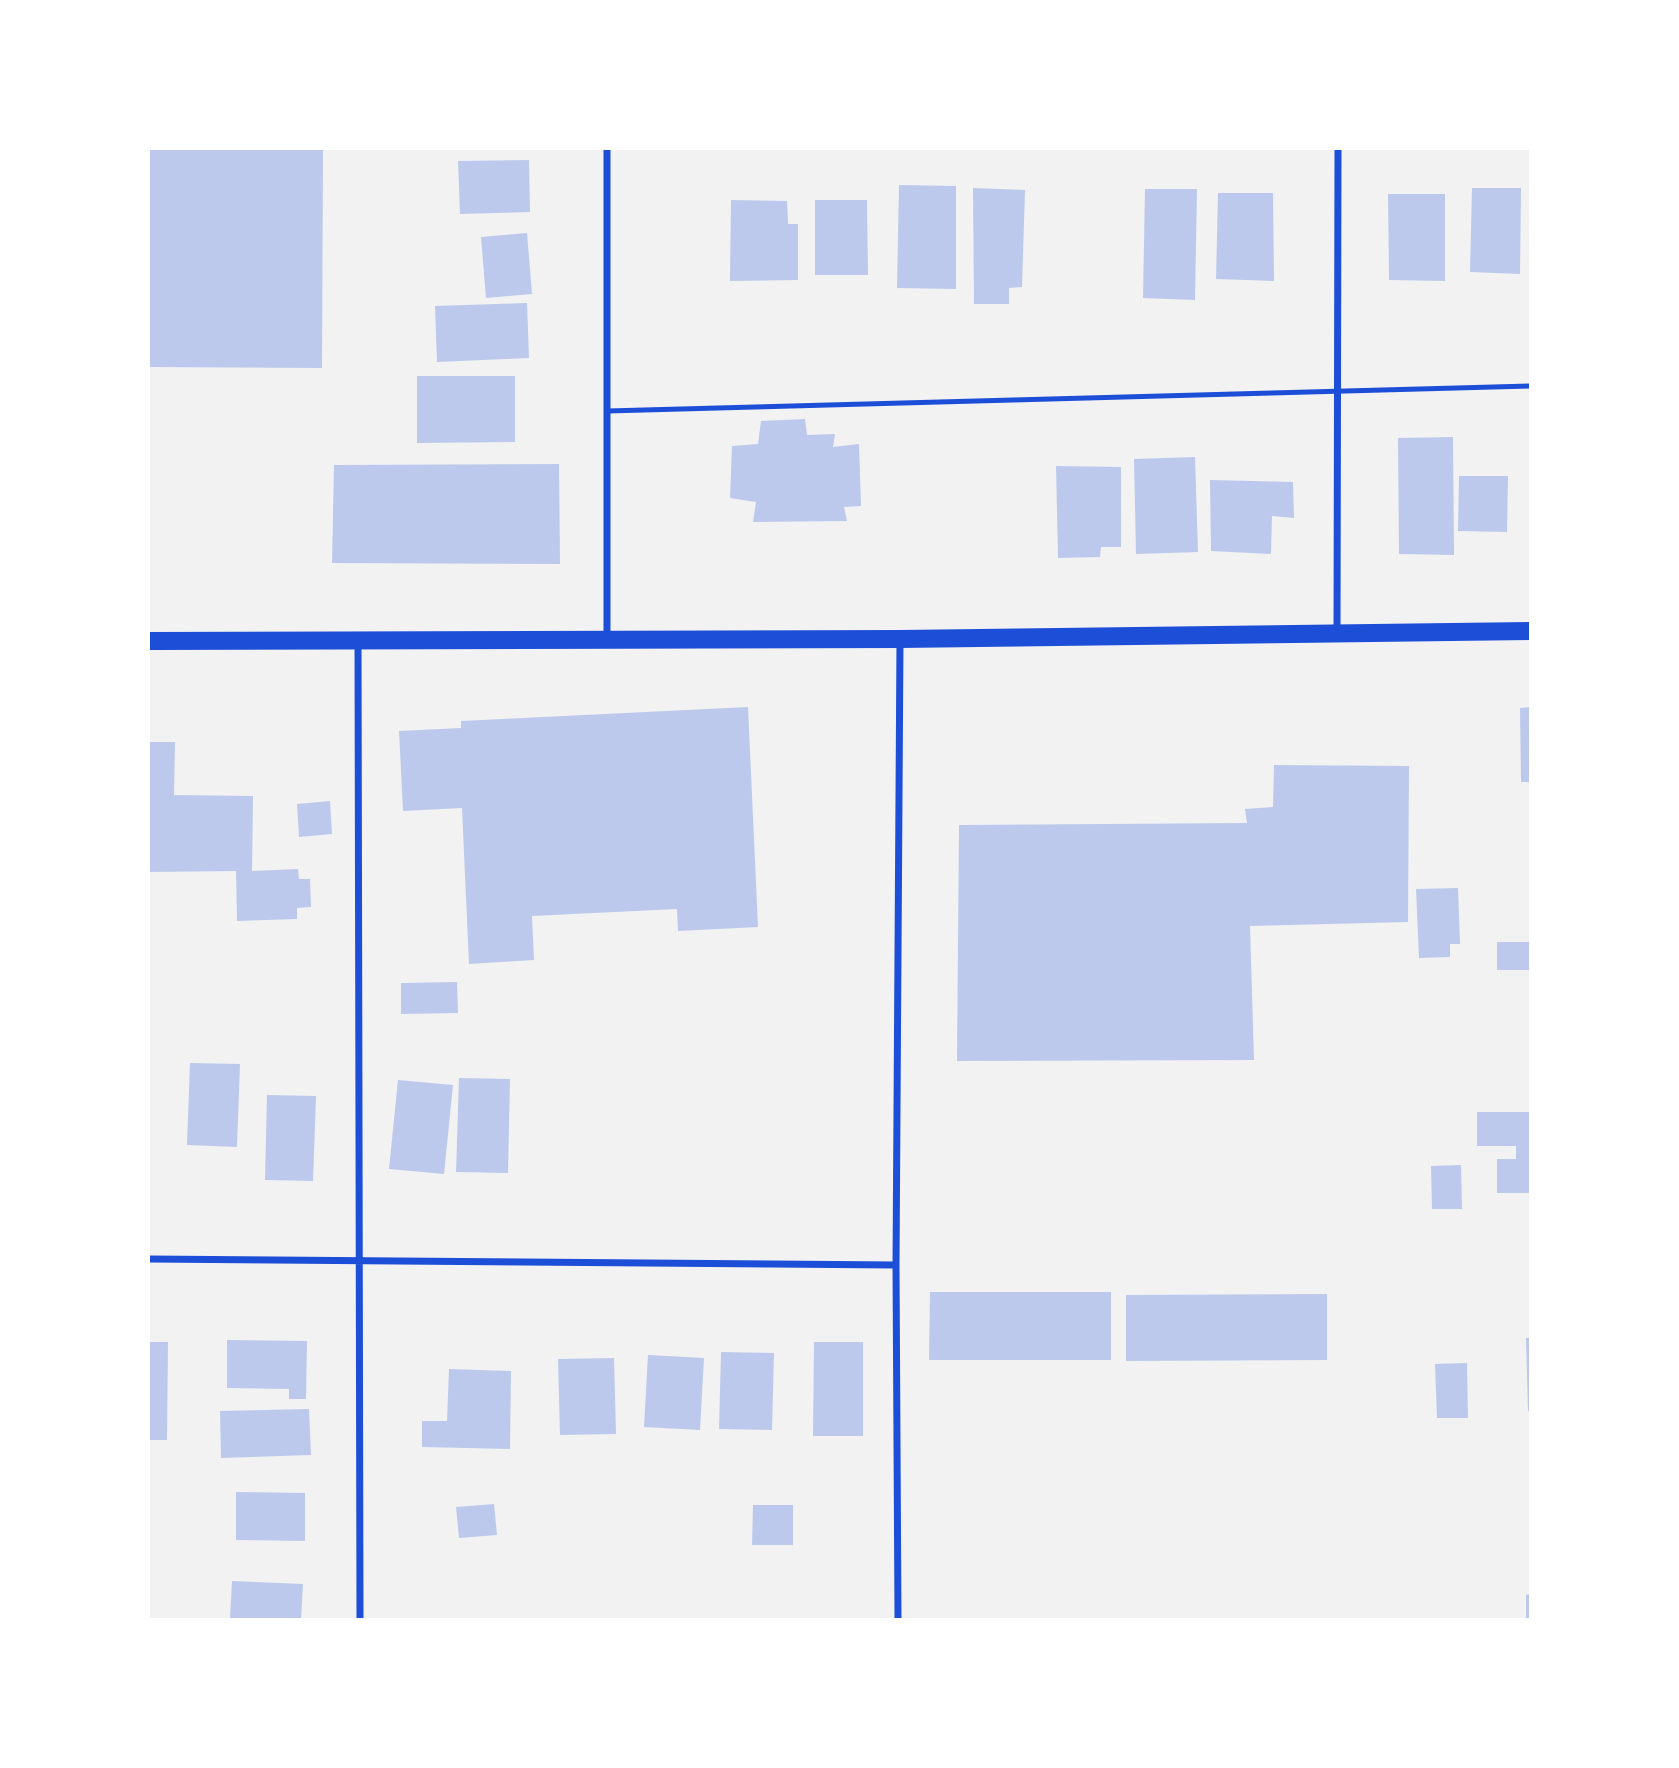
<!DOCTYPE html>
<html>
<head>
<meta charset="utf-8">
<style>
  body { margin:0 }
  #map { position:relative; width:1679px; height:1768px; overflow:hidden; background:#f2f2f2; font-family:"PT Sans",sans-serif }
  canvas { display:block }
  .frame { position:absolute; inset:0; border:150px solid #fff; pointer-events:none }
</style>
</head>
<body>
<div id="map">
<canvas width="1679" height="1768"></canvas>
<div class="frame"></div>
</div>
<script>
const g = document.querySelector('canvas').getContext('2d');
g.lineJoin = 'round';
function fillPath(path, color) { g.fillStyle = color; g.fill(path, 'evenodd'); }
const toPath = rows => new Path2D(rows.map(r => 'M' + r).join(''));
function trace(path, color, width, dash) { g.strokeStyle = color; g.lineWidth = width; g.lineCap = dash ? 'butt' : 'round'; g.setLineDash(dash || []); g.stroke(path); }
const building = toPath([
  [149,149,323,149,322,368,149,367],
  [529,160,530,212,460,214,458,161],
  [899,185,956,186,956,289,897,288],
  [973,188,1025,190,1022,287,1009,288,1009,304,974,304],
  [1472,188,1521,188,1520,274,1470,272],
  [1145,189,1197,189,1195,300,1143,298],
  [1218,193,1273,193,1274,281,1216,279],
  [1388,194,1445,194,1445,281,1389,280],
  [731,200,787,201,788,224,798,224,798,280,730,281],
  [815,200,867,200,868,275,815,275],
  [527,233,532,294,486,298,481,237],
  [527,303,529,358,437,362,435,306],
  [417,376,515,376,515,442,417,443],
  [805,419,807,435,835,434,833,447,859,444,861,506,844,507,847,521,753,522,756,502,730,498,732,446,758,444,761,421],
  [1453,437,1454,555,1399,554,1398,438],
  [1195,457,1198,552,1136,554,1134,459],
  [559,464,560,564,332,563,334,465],
  [1056,466,1121,467,1121,547,1101,547,1100,557,1058,558],
  [1459,476,1508,476,1507,532,1458,531],
  [1210,480,1293,482,1294,518,1272,516,1271,554,1211,551],
  [748,707,758,927,678,931,677,909,532,916,534,960,469,964,462,808,403,811,399,731,461,728,461,721],
  [1530,707,1530,782,1521,782,1520,708],
  [149,742,175,742,174,795,253,796,252,871,298,869,299,879,310,879,311,907,297,908,297,919,237,921,236,871,149,872],
  [1274,765,1409,766,1408,922,1250,926,1254,1060,957,1061,959,825,1247,823,1245,809,1273,807],
  [330,801,332,834,299,837,297,804],
  [1458,888,1460,944,1450,944,1450,957,1419,958,1416,889],
  [1497,942,1530,942,1530,970,1497,970],
  [457,982,458,1013,401,1014,401,983],
  [190,1063,240,1064,237,1147,187,1145],
  [459,1078,510,1079,508,1173,456,1172],
  [398,1080,453,1085,444,1174,389,1169],
  [267,1095,316,1096,313,1181,265,1180],
  [1477,1112,1530,1112,1530,1193,1497,1193,1497,1159,1516,1159,1516,1146,1477,1146],
  [1461,1165,1462,1209,1432,1209,1431,1166],
  [930,1292,1111,1292,1111,1360,929,1360],
  [1327,1294,1327,1360,1126,1361,1126,1295],
  [1526,1338,1530,1338,1530,1411,1528,1411],
  [227,1340,307,1341,306,1399,289,1399,289,1389,227,1388],
  [149,1342,168,1342,167,1440,149,1440],
  [814,1342,863,1342,863,1436,813,1436],
  [721,1352,774,1353,772,1430,719,1429],
  [648,1355,704,1358,700,1430,644,1427],
  [614,1358,616,1434,560,1435,558,1359],
  [1467,1363,1468,1418,1437,1418,1435,1364],
  [449,1369,511,1371,510,1449,422,1447,422,1421,447,1421],
  [309,1409,311,1455,221,1458,220,1411],
  [236,1492,305,1493,305,1541,236,1540],
  [494,1504,497,1535,459,1538,456,1507],
  [753,1505,793,1505,793,1545,752,1545],
  [232,1581,303,1584,301,1619,230,1619],
  [1530,1594,1530,1618,1526,1618,1526,1595]
]);
const service = toPath([
  [607,411,1530,386]
]);
const minor = toPath([
  [1337,631,1338,149],
  [607,638,607,149],
  [358,640,360,1619],
  [149,1259,896,1265],
  [898,1619,896,1265,900,640]
]);
const primary = toPath([
  [149,641,900,639,1530,631]
]);
fillPath(building, '#bdc9ec');
trace(service, '#1d4ed8', 5);
trace(minor, '#1d4ed8', 7);
trace(primary, '#1d4ed8', 18);
</script>
</body>
</html>
